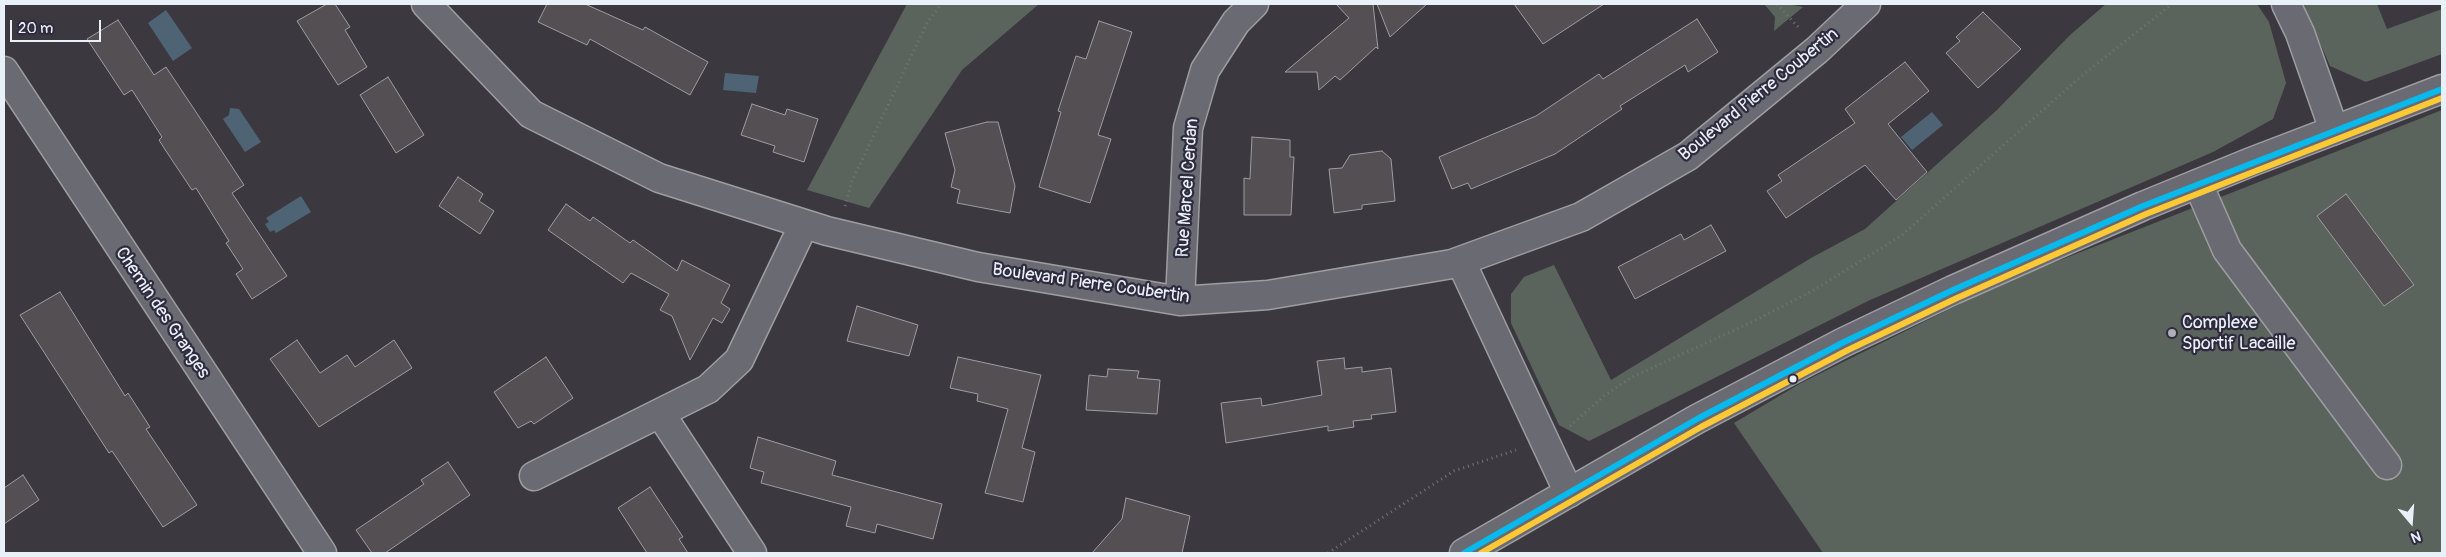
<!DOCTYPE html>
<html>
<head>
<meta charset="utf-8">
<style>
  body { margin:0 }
  #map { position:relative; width:2446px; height:557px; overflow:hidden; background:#3c3840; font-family:Pangolin,sans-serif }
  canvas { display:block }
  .frame { position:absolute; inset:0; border:5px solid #e8f1f8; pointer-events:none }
  .north { position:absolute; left:2386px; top:497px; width:50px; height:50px; -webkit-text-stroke:4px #2f2a3d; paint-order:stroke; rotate:162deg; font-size:14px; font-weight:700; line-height:20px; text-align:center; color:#e8f1f8 }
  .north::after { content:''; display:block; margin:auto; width:18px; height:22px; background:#e8f1f8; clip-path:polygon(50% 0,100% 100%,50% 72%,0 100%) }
  .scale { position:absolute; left:10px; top:20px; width:91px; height:22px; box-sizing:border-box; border:2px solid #e8f1f8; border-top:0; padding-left:6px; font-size:15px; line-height:18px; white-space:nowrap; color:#e8f1f8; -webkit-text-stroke:4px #2f2a3d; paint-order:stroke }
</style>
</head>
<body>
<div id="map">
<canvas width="2446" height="557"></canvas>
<div class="frame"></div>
<div class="north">N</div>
<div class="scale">20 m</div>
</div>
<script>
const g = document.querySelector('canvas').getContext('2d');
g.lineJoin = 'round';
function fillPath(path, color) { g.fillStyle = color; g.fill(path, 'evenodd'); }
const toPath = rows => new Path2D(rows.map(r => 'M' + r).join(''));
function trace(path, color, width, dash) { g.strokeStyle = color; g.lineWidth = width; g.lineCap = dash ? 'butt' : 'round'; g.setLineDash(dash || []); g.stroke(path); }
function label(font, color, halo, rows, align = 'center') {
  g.font = font + ' Pangolin,sans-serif'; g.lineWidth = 4.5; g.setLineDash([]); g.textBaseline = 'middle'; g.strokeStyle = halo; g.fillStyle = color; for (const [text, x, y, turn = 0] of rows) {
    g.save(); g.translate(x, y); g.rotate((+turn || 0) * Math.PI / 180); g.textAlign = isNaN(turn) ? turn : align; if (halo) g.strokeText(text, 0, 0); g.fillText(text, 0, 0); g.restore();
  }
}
const green = toPath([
  [907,4,1039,4,962,70,869,208,807,190],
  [1764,4,1788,4,1803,7,1774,31,1775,17],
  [2106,4,2257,4,2269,22,2286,83,2273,119,2213,152,1870,300,1589,441,1559,425,1511,323,1511,294,1524,277,1554,265,1611,380,1811,258,1865,229,1997,110,2070,35],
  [2303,4,2377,4,2387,29,2442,9,2442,54,2366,82,2330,66],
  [2442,110,2442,553,1823,553,1734,423,1801,383,2002,283]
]);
const water = toPath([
  [166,10,192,48,173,61,148,23],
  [725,73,759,76,756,93,723,90],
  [230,108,239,109,261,142,245,152,223,119,229,115],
  [1932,112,1943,125,1912,150,1901,137],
  [301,196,311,212,276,233,274,230,270,232,265,224,269,222,266,218]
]);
const building = toPath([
  [327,4,335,4,350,27,345,30,367,67,338,85,297,21,327,4],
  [547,4,585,4,643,30,645,27,708,62,690,95,590,39,587,45,538,22,547,4],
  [1336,4,1373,4,1378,49,1376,47,1340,80,1335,76,1319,90,1317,72,1285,72,1349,18,1336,4],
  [1377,4,1427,4,1390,37,1377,4],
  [1514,4,1604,4,1543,44,1514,4],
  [1983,12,2021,49,1978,88,1946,53,1960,41,1956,37,1983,12],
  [1697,19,1718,52,1688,72,1685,65,1620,106,1622,109,1555,154,1471,189,1468,183,1452,189,1439,157,1536,116,1599,74,1603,79,1697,19],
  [118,20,154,75,166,67,204,124,244,185,232,193,287,276,252,299,236,274,243,269,226,243,229,241,196,188,192,190,166,151,159,140,162,137,132,90,124,95,87,39,118,20],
  [1099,21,1132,32,1098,135,1111,139,1090,203,1039,187,1061,112,1058,111,1076,56,1086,59,1099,21],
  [1905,62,1929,91,1888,124,1927,172,1896,200,1865,165,1786,218,1767,191,1782,181,1778,175,1855,123,1845,109,1905,62],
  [388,77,424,135,396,153,360,95,388,77],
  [752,104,785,115,787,109,818,119,804,162,773,152,775,146,741,135,752,104],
  [987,122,998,122,1015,186,1010,213,957,203,960,190,951,187,955,170,945,133,987,122],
  [1252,137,1290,140,1290,157,1294,157,1291,215,1244,215,1244,178,1250,179,1252,137],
  [1382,151,1391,159,1395,201,1362,205,1362,209,1334,213,1329,169,1342,168,1350,155,1382,151],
  [458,177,483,194,479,201,494,211,480,234,439,206,458,177],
  [2346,194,2414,285,2384,306,2317,216,2346,194],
  [566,204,590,221,593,217,630,243,633,240,677,271,682,260,730,285,721,303,730,309,722,323,713,318,690,360,672,316,660,310,669,294,631,273,623,283,548,230,566,204],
  [1711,225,1726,251,1635,299,1618,267,1681,234,1684,240,1711,225],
  [60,292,125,396,128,393,150,427,146,429,197,505,163,527,112,451,109,453,20,315,60,292],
  [857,306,918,325,909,356,847,341,857,306],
  [297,340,320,373,347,355,355,367,394,340,412,368,319,427,270,359,297,340],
  [546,357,573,398,534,424,531,421,518,428,494,392,546,357],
  [958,357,1041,375,1022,448,1035,452,1023,502,985,493,1008,409,977,401,978,394,950,388,958,357],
  [1344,358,1345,369,1362,367,1362,372,1391,368,1396,412,1371,415,1372,419,1353,421,1354,427,1328,431,1328,426,1226,443,1221,403,1261,398,1262,406,1322,395,1317,361,1344,358],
  [1108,369,1139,371,1137,378,1160,380,1157,414,1086,410,1089,375,1107,377,1108,369],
  [758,437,836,461,832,475,942,504,933,539,877,524,875,533,846,526,851,507,761,483,764,472,750,468,758,437],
  [448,462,470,495,385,553,372,553,356,530,424,484,421,480,448,462],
  [23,475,39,500,4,524,4,488,23,475],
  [650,487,683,537,679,539,688,553,647,553,618,508,650,487],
  [1126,498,1190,516,1182,553,1092,553,1122,519,1126,498]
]);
const path = toPath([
  [1777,4,1799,28],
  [845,206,852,181,927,23,941,4],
  [1570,426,1604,396,1632,377,1750,323,1812,291,1901,236,2078,79,2172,4],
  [1328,553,1454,471,1516,450]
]);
const minor = toPath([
  [426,4,531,114,659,178,827,231,978,267,1180,301,1268,295,1452,264,1581,217,1688,156,1817,50,1866,4],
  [2286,4,2300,33,2334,130],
  [4,71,322,553],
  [2198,184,2227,250,2387,465],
  [1461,262,1569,493],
  [1180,301,1188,128,1205,70,1236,22,1254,4],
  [660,413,752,553],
  [534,476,708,389,739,360,804,224]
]);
const tertiary = toPath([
  [1464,553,1697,419,1844,342,1953,290,2143,206,2251,162,2442,89]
]);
const bus1 = toPath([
  [1464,553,1697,419,1844,342,1953,290,2143,206,2442,89]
]);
const bus2 = toPath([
  [1481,553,1701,427,1848,350,1957,298,2146,214,2442,98]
]);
const markers = [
  [2172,333,5,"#acb0b8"],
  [1793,379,4.5,"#e8f1f8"]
];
const streetNames = [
  ["Boulevard Pierre Coubertin",1759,95,-39],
  ["Rue Marcel Cerdan",1188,188,-86],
  ["Boulevard Pierre Coubertin",1091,284,8],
  ["Chemin des Granges",162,313,56]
];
const poiNames = [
  ["Complexe",2182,323],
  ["Sportif Lacaille",2182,344]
];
fillPath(green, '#5b645c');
fillPath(water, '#4e6475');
fillPath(building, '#544f53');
trace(building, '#9d9da2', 1);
trace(minor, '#9d9da2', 31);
trace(tertiary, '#9d9da2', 31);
trace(path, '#747479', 3, [1, 4]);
trace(minor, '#6a6b72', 28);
trace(tertiary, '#6a6b72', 28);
trace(bus1, '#06baee', 6);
trace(bus2, '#ffc936', 6);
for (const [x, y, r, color] of markers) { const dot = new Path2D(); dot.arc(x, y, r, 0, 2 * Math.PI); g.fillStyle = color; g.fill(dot); trace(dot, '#2f2a3d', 2); }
label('18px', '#e8f1f8', '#2f2a3d', streetNames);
label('18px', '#e8f1f8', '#2f2a3d', poiNames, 'left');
</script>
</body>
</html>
